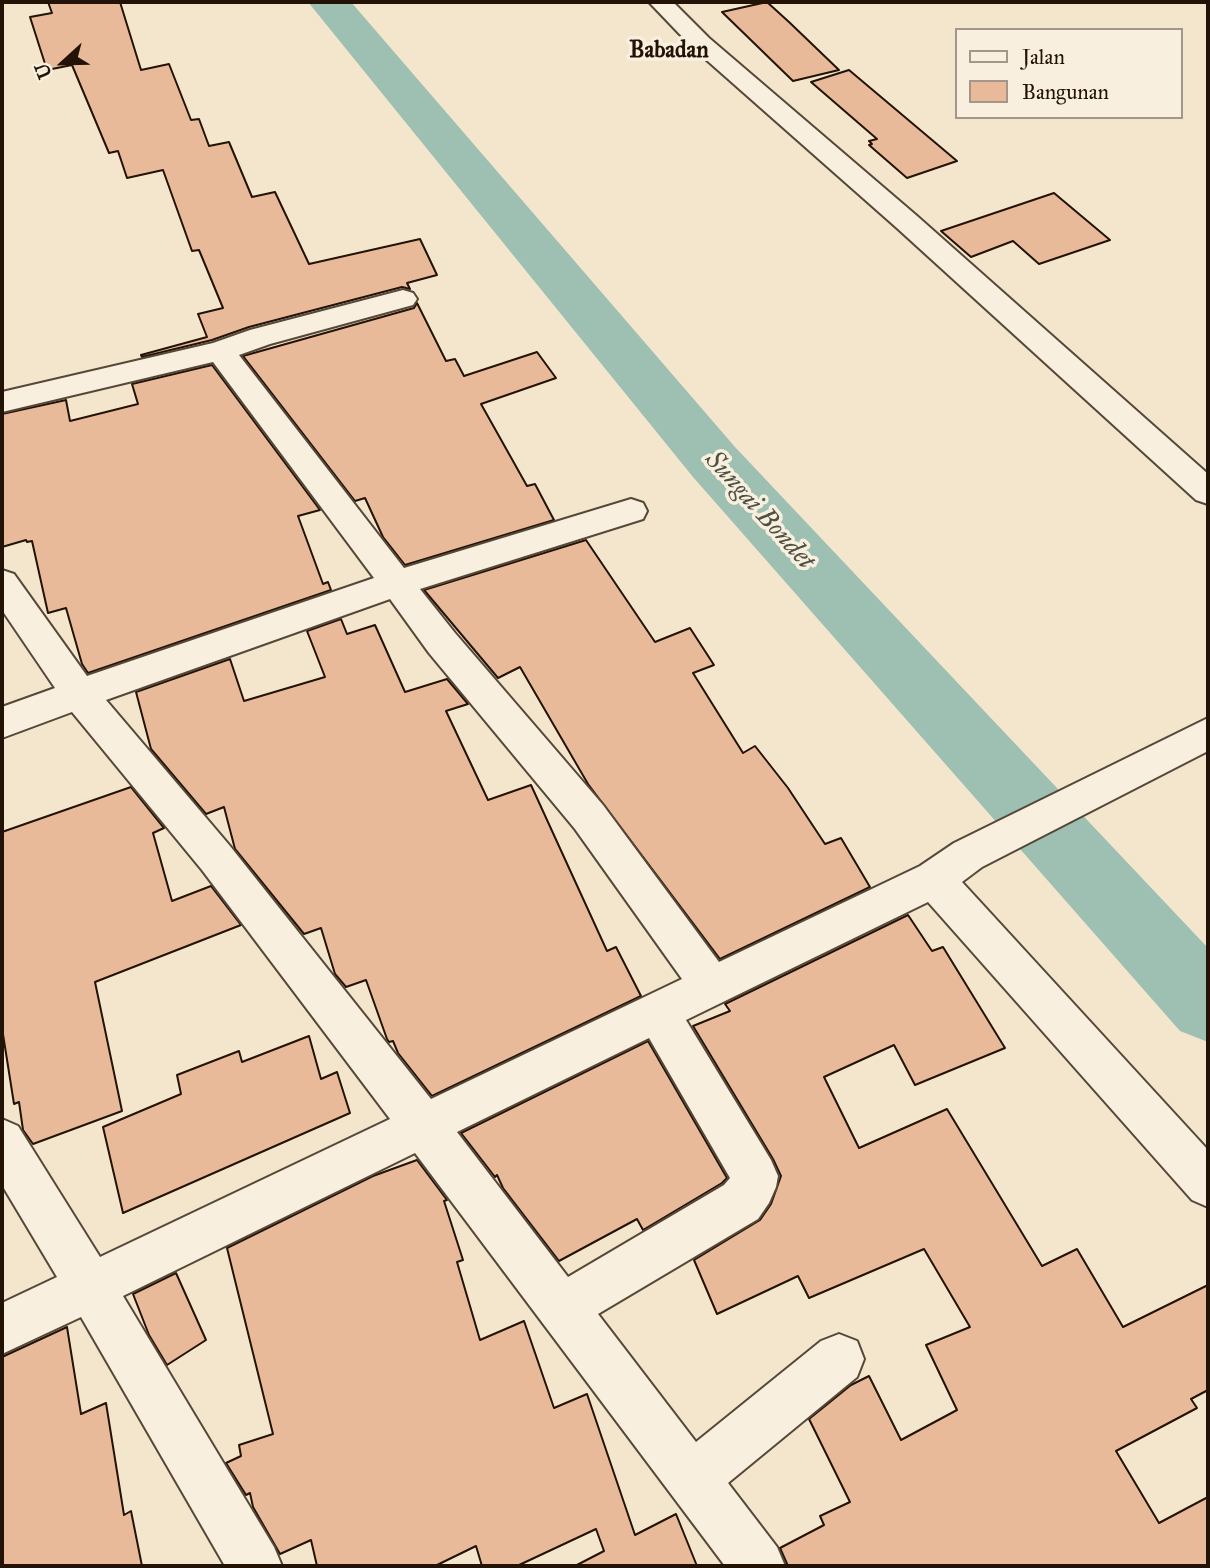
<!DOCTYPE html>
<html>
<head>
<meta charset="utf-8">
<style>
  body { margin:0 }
  #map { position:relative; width:1210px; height:1568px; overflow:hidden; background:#f4e6cc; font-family:"IM FELL Great Primer",serif }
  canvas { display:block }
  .frame { position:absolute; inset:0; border:4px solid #221306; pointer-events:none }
  .legend { position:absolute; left:955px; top:28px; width:228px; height:91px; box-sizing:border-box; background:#f8efde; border:2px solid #a29788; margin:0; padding:9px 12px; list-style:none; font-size:21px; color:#221306 }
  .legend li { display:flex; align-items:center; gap:14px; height:35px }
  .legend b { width:35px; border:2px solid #a29788 }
  .north { position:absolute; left:28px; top:28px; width:70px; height:70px; -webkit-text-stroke:5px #f8efde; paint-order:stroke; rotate:248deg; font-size:19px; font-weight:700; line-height:28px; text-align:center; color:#221306 }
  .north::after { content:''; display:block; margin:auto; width:24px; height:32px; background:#221306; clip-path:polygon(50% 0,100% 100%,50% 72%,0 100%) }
</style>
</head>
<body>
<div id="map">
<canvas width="1210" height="1568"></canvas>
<div class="frame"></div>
<ul class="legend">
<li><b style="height:9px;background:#f8efde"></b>Jalan</li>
<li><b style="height:19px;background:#e9ba9a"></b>Bangunan</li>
</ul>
<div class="north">U</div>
</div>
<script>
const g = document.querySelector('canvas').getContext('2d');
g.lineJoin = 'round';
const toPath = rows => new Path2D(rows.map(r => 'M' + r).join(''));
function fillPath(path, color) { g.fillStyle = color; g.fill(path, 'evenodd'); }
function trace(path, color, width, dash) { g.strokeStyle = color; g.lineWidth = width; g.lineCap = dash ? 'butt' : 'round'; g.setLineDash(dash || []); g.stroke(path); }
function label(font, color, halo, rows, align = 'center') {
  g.font = font + ' "IM FELL Great Primer",serif'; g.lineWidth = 7; g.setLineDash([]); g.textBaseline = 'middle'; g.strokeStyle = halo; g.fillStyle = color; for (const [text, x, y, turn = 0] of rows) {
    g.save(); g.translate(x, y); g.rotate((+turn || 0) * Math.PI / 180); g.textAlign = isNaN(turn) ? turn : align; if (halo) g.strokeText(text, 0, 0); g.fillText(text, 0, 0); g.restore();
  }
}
const river = toPath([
  [308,2,351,2,735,447,1208,948,1208,1042,1180,1031,693,477,308,2]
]);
const building = toPath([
  [48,2,120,2,141,70,169,64,191,120,199,119,209,146,229,142,252,197,275,192,309,264,420,239,437,275,407,283,410,289,402,287,249,327,212,340,142,357,141,355,207,337,198,314,223,308,199,250,192,251,163,170,127,178,118,151,109,153,72,65,47,70,30,17,52,13,48,2],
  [767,2,789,22,839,70,793,81,722,12,767,2],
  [849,70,957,161,907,178,869,145,872,144,869,141,877,139,811,82,849,70],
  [1054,193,1110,240,1039,264,1013,241,971,257,941,231,1054,193],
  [417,303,446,361,455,359,464,376,537,352,556,378,481,404,527,486,535,484,554,520,405,565,383,537,365,498,355,501,243,356,414,308,417,303],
  [212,365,320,510,298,516,323,584,328,582,331,590,88,673,82,664,66,608,48,613,32,541,27,542,26,540,2,547,2,414,66,400,70,421,138,404,132,384,212,365],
  [586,540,655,642,690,628,714,665,693,673,743,753,755,746,788,788,825,844,841,838,870,887,720,959,588,784,520,667,498,678,424,590,586,540],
  [341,619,347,634,375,625,405,692,447,679,468,704,446,711,488,800,531,785,607,951,616,947,641,996,432,1096,398,1053,393,1041,389,1042,387,1039,366,980,346,987,335,974,321,928,304,934,235,849,224,807,206,814,151,749,136,692,230,659,244,701,325,677,307,631,341,619],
  [131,787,164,828,153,833,172,901,211,886,241,925,95,982,122,1111,33,1144,23,1130,19,1102,14,1104,2,1028,2,832,131,787],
  [908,915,932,951,943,947,1005,1048,915,1085,894,1045,824,1077,859,1148,947,1109,1042,1266,1077,1249,1123,1327,1208,1285,1208,1390,1191,1399,1197,1408,1116,1451,1159,1523,1208,1497,1208,1566,788,1566,780,1548,824,1525,820,1516,850,1502,809,1419,851,1385,869,1376,901,1440,957,1410,926,1345,970,1327,924,1249,809,1298,798,1276,717,1314,694,1260,760,1220,771,1204,781,1176,773,1159,693,1026,730,1011,725,1004,908,915],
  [309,1036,321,1079,337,1072,350,1113,123,1213,103,1127,181,1094,177,1075,239,1051,242,1062,309,1036],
  [648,1041,727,1178,722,1183,643,1230,637,1219,559,1261,503,1188,497,1175,495,1177,461,1133,648,1041],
  [417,1160,447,1200,444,1201,463,1260,457,1262,480,1340,524,1321,554,1408,587,1394,635,1535,676,1514,697,1566,575,1566,604,1551,596,1529,517,1566,482,1566,476,1546,435,1566,317,1566,311,1540,280,1554,253,1507,250,1493,246,1495,226,1463,241,1456,239,1445,273,1434,227,1248,373,1176,417,1160],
  [176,1273,206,1340,167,1365,149,1335,133,1294,176,1273],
  [67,1327,81,1414,106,1403,124,1515,131,1511,142,1566,2,1566,2,1357,67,1327]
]);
const street = toPath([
  [649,2,673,2,709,38,917,216,1208,474,1208,504,1196,500,897,228,693,48,649,2],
  [403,290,413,293,417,299,413,305,270,344,239,355,404,568,631,499,643,503,647,511,643,519,420,589,455,633,603,805,719,962,920,866,954,843,1208,718,1208,751,982,867,962,882,1208,1150,1208,1207,1192,1200,928,902,686,1020,771,1160,778,1176,776,1187,769,1203,758,1219,598,1314,696,1442,821,1341,839,1334,857,1341,864,1359,857,1377,728,1483,777,1547,785,1566,725,1566,415,1153,123,1296,274,1547,282,1566,225,1566,81,1317,2,1354,2,1303,57,1277,2,1185,2,1119,18,1126,100,1257,390,1119,202,870,72,712,2,738,2,707,55,688,2,610,2,570,14,574,87,676,374,578,213,362,2,412,2,392,213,343,250,330,403,290],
  [390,599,429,653,575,829,682,979,431,1099,230,846,106,700,390,599],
  [649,1038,730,1178,724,1185,568,1277,457,1132,649,1038]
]);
const farQuarternames = [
  ["Babadan",669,51]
];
const waterNames = [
  ["Sungai Bondet",759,511,48]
];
fillPath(river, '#9dc0b2');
fillPath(building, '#e9ba9a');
trace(building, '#221306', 2);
trace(street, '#564838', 4);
fillPath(street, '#f8efde');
label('bold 23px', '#221306', '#f8efde', farQuarternames);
label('italic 26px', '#4d5042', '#f8efde', waterNames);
</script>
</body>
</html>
